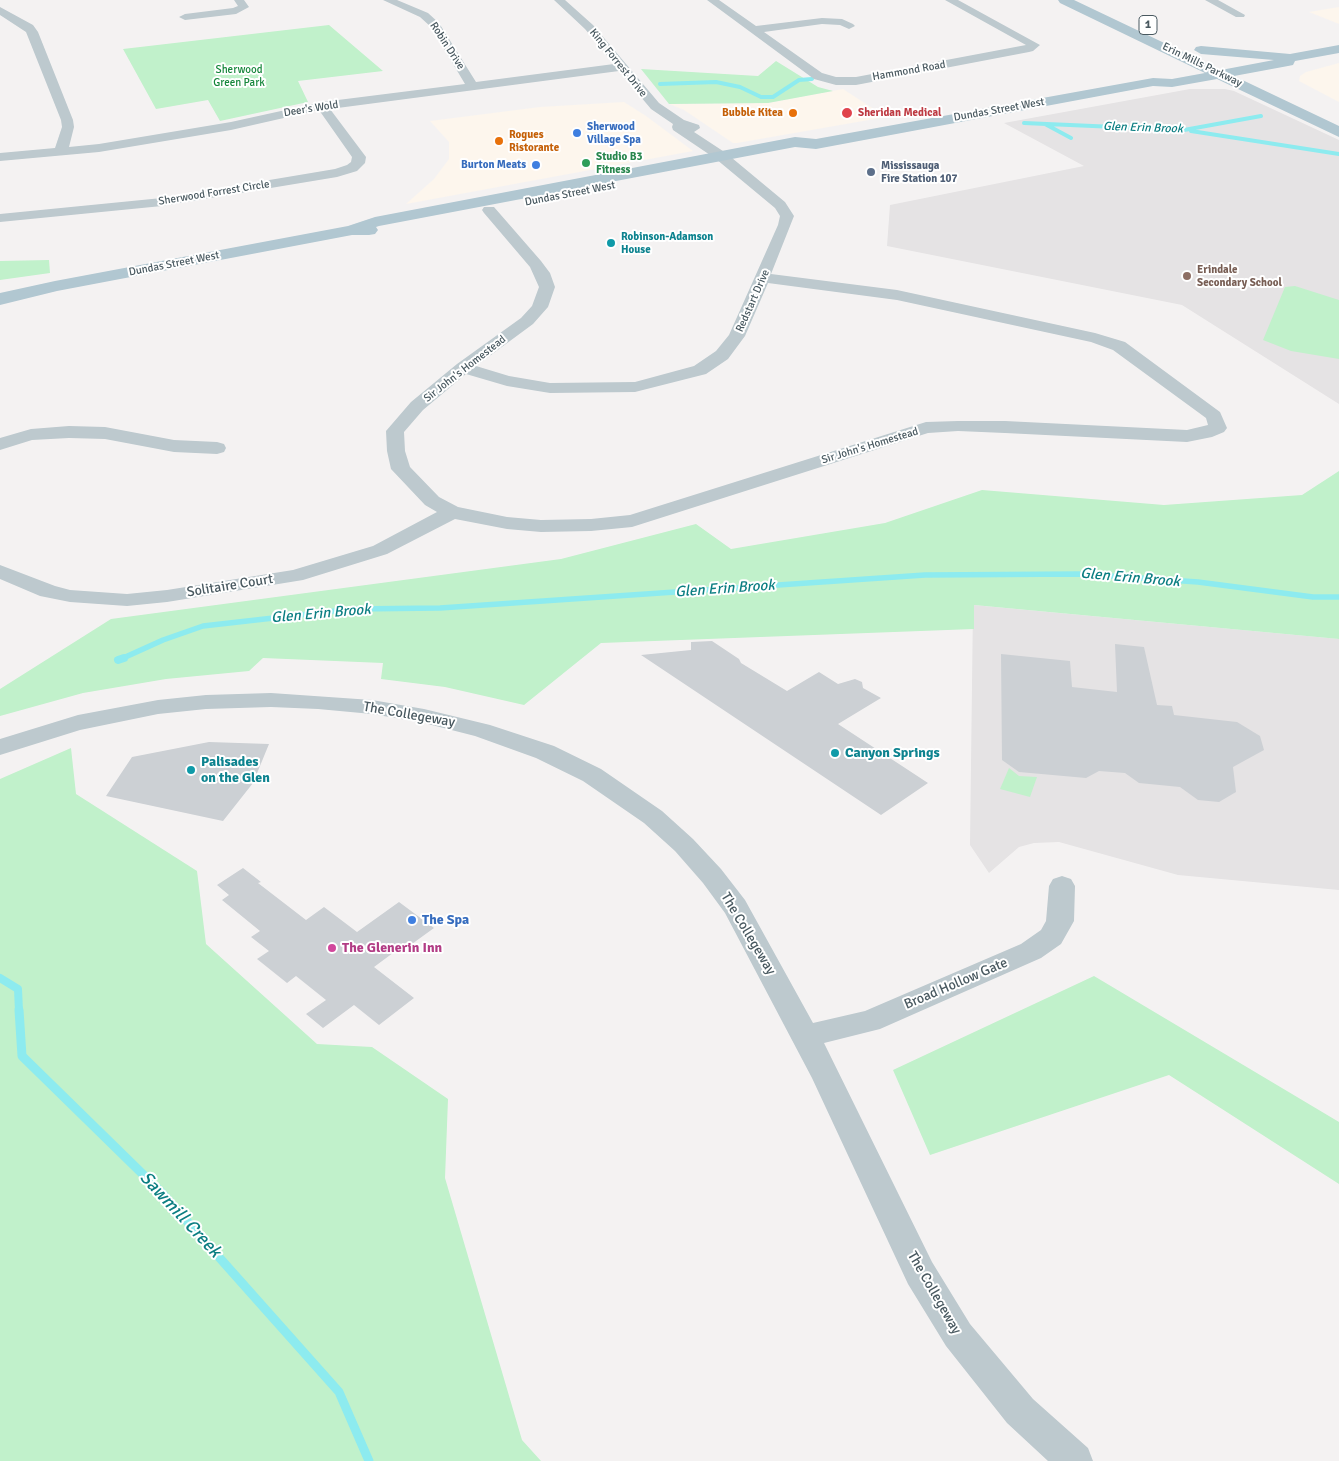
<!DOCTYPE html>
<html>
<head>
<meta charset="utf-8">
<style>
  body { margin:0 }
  canvas { display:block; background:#f4f2f2 }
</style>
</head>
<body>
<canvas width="1339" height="1461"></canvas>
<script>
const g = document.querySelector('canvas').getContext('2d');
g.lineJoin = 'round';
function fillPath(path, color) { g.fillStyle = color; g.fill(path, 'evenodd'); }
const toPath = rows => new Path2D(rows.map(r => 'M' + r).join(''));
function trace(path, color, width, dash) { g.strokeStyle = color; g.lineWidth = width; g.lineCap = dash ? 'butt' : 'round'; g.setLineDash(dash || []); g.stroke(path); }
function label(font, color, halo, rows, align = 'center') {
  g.font = font + ' Signika,sans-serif'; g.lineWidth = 4; g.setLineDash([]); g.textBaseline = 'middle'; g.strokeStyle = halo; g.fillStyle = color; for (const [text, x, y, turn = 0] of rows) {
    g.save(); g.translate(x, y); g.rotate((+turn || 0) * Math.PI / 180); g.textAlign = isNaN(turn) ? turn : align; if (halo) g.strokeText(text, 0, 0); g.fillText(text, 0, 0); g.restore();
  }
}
const commercial = toPath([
  [1339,7,1339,24,1309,12],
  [1339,63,1339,102,1299,81,1300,76,1306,72],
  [843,89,886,117,737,143,733,143,684,110,669,104,768,103],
  [624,102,646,116,693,151,406,204,434,179,449,159,449,142,430,121,540,107]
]);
const education = toPath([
  [1190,89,1225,89,1234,91,1339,140,1339,404,1182,305,887,246,890,205,1084,166,1004,123],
  [973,605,1339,639,1339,890,1178,875,1059,842,1034,843,1019,847,989,873,970,845]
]);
const green = toPath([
  [329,25,383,71,298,81,308,102,220,121,208,100,156,109,123,49],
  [776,61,818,87,833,91,768,103,669,104,641,69,758,76],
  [49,260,50,273,0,280,0,261],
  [1295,286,1339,300,1339,359,1291,351,1263,340,1285,287],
  [1339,471,1339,639,974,605,974,629,601,643,524,705,445,687,381,679,383,663,263,658,249,671,166,679,83,693,0,716,0,689,111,619,561,559,696,524,731,549,885,523,982,490,1164,505,1302,495],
  [71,748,76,794,197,871,206,944,317,1044,372,1047,448,1099,445,1178,522,1440,541,1461,0,1461,0,779],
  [1009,768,1019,776,1037,777,1030,797,1000,789],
  [1094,976,1339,1122,1339,1184,1169,1075,930,1155,893,1070]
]);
const streamFar3 = toPath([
  [660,84,716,82,740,87,761,97,773,97,799,80,812,79],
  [1024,123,1184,130,1261,116],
  [1045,124,1071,138],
  [1191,131,1339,154]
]);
const streamFar2 = toPath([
  [121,659,163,640,203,626,353,609,440,608,925,575,1081,574,1198,582,1313,597,1339,597]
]);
const streamFar1 = toPath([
  [118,660,124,658],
  [0,978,18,989,19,1011]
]);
const stream = toPath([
  [19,1010,22,1056,161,1192,339,1392,369,1461]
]);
const building = toPath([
  [712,641,739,659,741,663,787,691,819,672,838,684,855,679,862,682,863,688,881,698,838,724,928,783,881,815,641,655,691,650,691,642],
  [1115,644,1144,647,1157,705,1172,706,1174,715,1237,722,1260,736,1264,750,1233,767,1236,792,1219,802,1198,800,1180,787,1139,783,1125,773,1099,771,1086,778,1019,772,1002,760,1001,654,1070,661,1072,687,1117,692],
  [209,742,269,744,253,783,223,821,106,796,132,757],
  [243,868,261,882,258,883,306,920,324,907,357,932,399,902,434,928,405,949,401,947,374,967,414,998,379,1025,354,1005,323,1028,306,1014,326,1000,296,976,287,983,257,959,269,951,251,937,260,931,222,900,229,895,217,885]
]);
const minor = toPath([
  [234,0,244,0,249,7,236,14,185,20,179,17,185,14,233,8,238,6,234,0],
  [383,0,397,0,428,13,439,23,476,82,614,64,585,29,554,0,565,0,593,25,659,103,684,120,699,125,700,128,694,132,726,153,785,202,794,216,771,274,897,290,1095,333,1125,342,1220,412,1227,428,1224,432,1212,437,1187,442,1005,433,958,431,928,433,632,527,591,531,541,532,507,529,455,519,387,554,303,580,167,602,127,606,70,602,40,596,0,579,0,565,55,586,70,590,127,594,167,590,293,570,373,546,437,512,425,505,391,469,387,451,386,431,411,402,457,364,521,318,532,306,539,287,530,267,484,213,482,210,484,207,494,207,541,261,550,273,555,287,548,307,533,324,476,366,509,376,550,383,635,382,694,366,716,351,729,335,778,225,780,216,775,208,716,159,673,130,672,127,673,124,651,109,619,71,330,109,366,157,365,163,357,171,337,177,162,206,0,222,0,214,162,198,335,169,347,165,351,162,352,157,319,110,231,130,99,152,0,161,0,153,55,148,62,127,61,120,26,32,0,15,0,7,33,25,38,32,73,120,74,127,69,147,99,144,231,122,322,102,465,84,431,27,420,17,383,0],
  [768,283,897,300,1091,342,1113,350,1206,418,1208,425,1187,430,1005,421,958,421,926,422,630,515,591,519,541,520,507,517,458,507,439,497,410,467,405,451,404,432,423,410,466,374,507,386,550,393,635,392,706,374,728,359,745,336,768,283],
  [707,0,719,0,756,26,822,18,842,19,853,24,855,26,849,29,840,25,822,24,764,32,822,73,836,77,856,77,1026,45,945,0,958,0,1040,45,1033,51,1029,52,856,85,836,85,814,79,707,0],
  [1205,0,1218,0,1245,15,1244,17,1236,17,1205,0],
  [69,426,105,427,174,440,217,442,224,444,226,448,224,452,217,454,174,452,105,439,69,438,32,440,0,450,0,438,31,429,69,426],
  [271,693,372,700,424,709,490,725,554,746,601,769,662,811,693,839,721,869,745,900,813,1023,865,1011,1021,944,1041,930,1046,921,1049,886,1053,879,1062,876,1071,879,1075,886,1074,921,1061,944,1041,958,880,1029,824,1043,932,1262,970,1324,1033,1399,1088,1448,1093,1461,1048,1461,1007,1423,946,1346,908,1284,812,1078,725,913,703,883,675,851,644,823,583,781,536,758,475,736,424,723,372,714,318,709,271,707,206,709,158,714,80,730,0,755,0,739,78,715,158,700,206,695,271,693]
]);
const major = toPath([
  [1058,0,1074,0,1221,70,1274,60,1201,54,1194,50,1196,47,1201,46,1290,54,1339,45,1339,53,1295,61,1293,65,1288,66,1234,76,1339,126,1339,137,1217,79,1172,87,1153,86,816,149,795,147,379,226,376,227,378,230,375,234,369,235,352,235,57,291,0,305,0,293,55,281,348,226,375,217,795,137,816,139,1153,78,1172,79,1205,73,1060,3,1058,0]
]);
const markers = [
  [793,113,5,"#e8710a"],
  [847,113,6,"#e0444e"],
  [577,133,5,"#3f7fe0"],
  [499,141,5,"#e8710a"],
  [586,163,5,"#2e9e5b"],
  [536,165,5,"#3f7fe0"],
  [871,172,5,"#5c6f8a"],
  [611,243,5,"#0f9aa8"],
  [1187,276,5,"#8d6e63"],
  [835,753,5,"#0f9aa8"],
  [191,770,5,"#0f9aa8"],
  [412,920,5,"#3f7fe0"],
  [332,948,5,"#d1479c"]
];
const farStreetnames = [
  ["Robin Drive",447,46,57],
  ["King Forrest Drive",618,63,51],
  ["Erin Mills Parkway",1202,65,26],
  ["Hammond Road",909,71,-10],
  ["Deer's Wold",311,109,-9],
  ["Dundas Street West",999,110,-10],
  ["Sherwood Forrest Circle",214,193,-9],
  ["Dundas Street West",570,194,-11],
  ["Dundas Street West",174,264,-11],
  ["Redstart Drive",753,301,-66],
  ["Sir John's Homestead",465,369,-38],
  ["Sir John's Homestead",870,446,-17]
];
const farParknames = [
  ["Sherwood",239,70],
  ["Green Park",239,83]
];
const farFoodnames = [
  ["Bubble Kitea",783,113],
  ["Rogues",509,135,"left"],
  ["Ristorante",509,148,"left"]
];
const farHealthnames = [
  ["Sheridan Medical",858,113]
];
const farShopnames = [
  ["Sherwood",587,127],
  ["Village Spa",587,140],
  ["Burton Meats",526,165,"right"]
];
const farLeisurenames = [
  ["Studio B3",596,157],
  ["Fitness",596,170]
];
const farServicenames = [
  ["Mississauga",881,166],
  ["Fire Station 107",881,179]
];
const farCulturenames = [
  ["Robinson-Adamson",621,237],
  ["House",621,250]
];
const farEducationnames = [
  ["Erindale",1197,270],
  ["Secondary School",1197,283]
];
const shields = [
  [1148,25,18]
];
const shieldNames = [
  ["1",1148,25]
];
const farWaternames = [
  ["Glen Erin Brook",1143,128,2]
];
const streetNames = [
  ["Solitaire Court",230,586,-9],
  ["The Collegeway",409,715,10],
  ["The Collegeway",748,934,59],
  ["Broad Hollow Gate",956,984,-23],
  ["The Collegeway",934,1293,60]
];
const cultureNames = [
  ["Canyon Springs",845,753],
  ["Palisades",201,762],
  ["on the Glen",201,778]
];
const shopNames = [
  ["The Spa",422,920]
];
const hotelNames = [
  ["The Glenerin Inn",342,948]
];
const waterNames = [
  ["Glen Erin Brook",1130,578,5],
  ["Glen Erin Brook",725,589,-4],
  ["Glen Erin Brook",321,614,-5]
];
const nearWaternames = [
  ["Sawmill Creek",180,1215,47]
];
fillPath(commercial, '#fdf6ed');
fillPath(education, '#e5e3e4');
fillPath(green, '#c1f1cb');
trace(streamFar3, '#8debef', 4);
trace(streamFar2, '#8debef', 5.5);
trace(streamFar1, '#8debef', 8);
trace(stream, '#8debef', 9);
fillPath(building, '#ccd0d4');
fillPath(minor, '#bdc9ce');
fillPath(major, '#b1c7d1');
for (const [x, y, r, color] of markers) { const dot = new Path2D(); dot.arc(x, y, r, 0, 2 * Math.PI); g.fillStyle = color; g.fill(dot); trace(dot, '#fff', 2); }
label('11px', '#495960', '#fff', farStreetnames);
label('11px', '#15863a', '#fff', farParknames);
label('bold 11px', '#c56008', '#fff', farFoodnames, 'right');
label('bold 11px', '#be3a42', '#fff', farHealthnames, 'left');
label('bold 11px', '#366cbe', '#fff', farShopnames, 'left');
label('bold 11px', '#27864d', '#fff', farLeisurenames, 'left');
label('bold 11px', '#4e5e75', '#fff', farServicenames, 'left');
label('bold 11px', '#0d838f', '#fff', farCulturenames, 'left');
label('bold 11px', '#785e54', '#fff', farEducationnames, 'left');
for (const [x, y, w] of shields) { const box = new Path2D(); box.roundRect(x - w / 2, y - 9.5, w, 19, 4); g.fillStyle = '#fff'; g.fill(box); trace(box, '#495960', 1); }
label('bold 12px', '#495960', null, shieldNames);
label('italic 12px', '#0b7e82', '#fff', farWaternames);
label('14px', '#495960', '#fff', streetNames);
label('bold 14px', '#0d838f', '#fff', cultureNames, 'left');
label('bold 14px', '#366cbe', '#fff', shopNames, 'left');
label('bold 14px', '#b23c85', '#fff', hotelNames, 'left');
label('italic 15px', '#0b7e82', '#fff', waterNames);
label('italic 18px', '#0b7e82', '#fff', nearWaternames);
</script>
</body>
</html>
